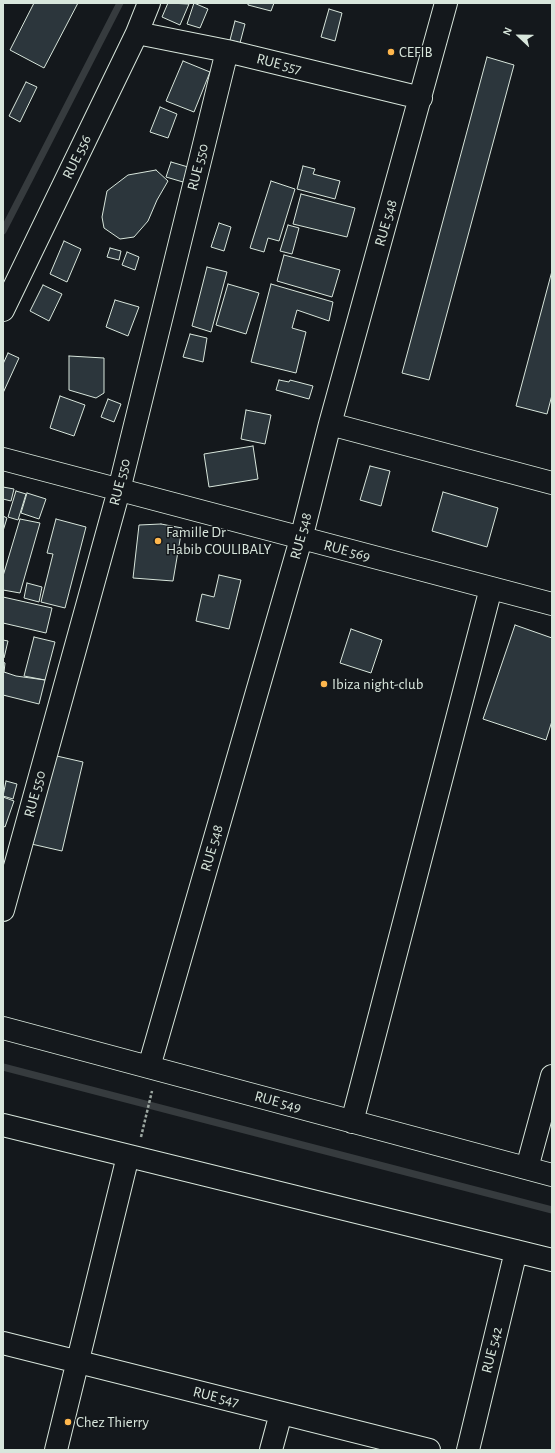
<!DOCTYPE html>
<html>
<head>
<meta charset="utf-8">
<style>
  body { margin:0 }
  #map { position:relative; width:555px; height:1453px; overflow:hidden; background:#14181c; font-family:"Alegreya Sans",sans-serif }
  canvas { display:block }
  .frame { position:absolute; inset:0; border:4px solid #d8e6dc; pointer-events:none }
  .north { position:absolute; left:499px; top:16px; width:40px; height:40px; -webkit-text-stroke:3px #14181c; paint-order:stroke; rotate:292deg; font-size:11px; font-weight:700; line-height:16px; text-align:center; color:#d8e6dc }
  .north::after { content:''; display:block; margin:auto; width:14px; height:18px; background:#d8e6dc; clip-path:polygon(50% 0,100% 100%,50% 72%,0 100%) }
</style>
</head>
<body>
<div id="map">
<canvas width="555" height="1453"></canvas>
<div class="frame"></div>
<div class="north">N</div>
</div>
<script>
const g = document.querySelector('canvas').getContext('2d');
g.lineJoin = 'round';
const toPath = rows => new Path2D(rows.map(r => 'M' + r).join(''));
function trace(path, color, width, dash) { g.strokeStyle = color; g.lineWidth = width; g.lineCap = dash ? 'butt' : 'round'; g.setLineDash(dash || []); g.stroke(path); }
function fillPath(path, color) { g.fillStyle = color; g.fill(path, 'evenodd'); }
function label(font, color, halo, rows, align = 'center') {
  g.font = font + ' "Alegreya Sans",sans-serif'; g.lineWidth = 3; g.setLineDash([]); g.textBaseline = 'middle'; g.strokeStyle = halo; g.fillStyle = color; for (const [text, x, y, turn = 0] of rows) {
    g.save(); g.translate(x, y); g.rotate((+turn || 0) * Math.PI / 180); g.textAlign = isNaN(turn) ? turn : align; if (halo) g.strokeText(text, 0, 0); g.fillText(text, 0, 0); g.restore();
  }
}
const stream = toPath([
  [3,231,120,3],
  [3,1067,552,1210]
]);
const building = toPath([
  [34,3,78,3,44,68,10,50,34,3],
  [168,3,189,4,180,25,162,17,168,3],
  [194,3,208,9,200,28,187,24,194,3],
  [248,3,274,3,271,11,248,5,248,3],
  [329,9,342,13,335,41,321,37,329,9],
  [235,21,245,24,240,43,230,40,235,21],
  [487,57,514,65,429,380,402,373,487,57],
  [183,61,210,72,194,112,166,101,183,61],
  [26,82,37,87,20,122,9,116,26,82],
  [160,107,177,114,168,138,150,132,160,107],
  [171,162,188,167,183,182,166,177,171,162],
  [303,166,315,169,313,174,340,181,335,199,297,189,303,166],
  [156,170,168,181,157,200,148,221,134,237,120,239,104,228,102,217,107,191,128,175,156,170],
  [271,181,295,189,279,241,268,238,264,252,250,248,271,181],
  [301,194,355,208,347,237,293,224,301,194],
  [219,223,231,227,224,251,211,247,219,223],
  [288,225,299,228,292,254,280,251,288,225],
  [64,241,81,249,67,282,50,274,64,241],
  [110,248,121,251,119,260,107,257,110,248],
  [127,252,139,257,135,270,122,265,127,252],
  [284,255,340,270,332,297,277,281,284,255],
  [207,267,227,272,211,332,192,326,207,267],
  [552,271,552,395,547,414,516,406,552,271],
  [228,284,259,293,246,334,216,325,228,284],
  [271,284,333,302,329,321,297,310,292,328,306,332,296,373,251,362,271,284],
  [43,285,62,294,49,321,30,311,43,285],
  [115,300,139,307,128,336,106,327,115,300],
  [190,334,207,338,203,362,183,357,190,334],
  [8,353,19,358,3,393,3,364,8,353],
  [69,356,104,358,104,393,96,398,69,390,69,356],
  [279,380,289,382,290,380,313,386,309,399,276,390,279,380],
  [60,396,85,405,74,436,50,428,60,396],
  [108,399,121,404,114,422,101,417,108,399],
  [246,410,271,415,265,444,241,439,246,410],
  [253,446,258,479,209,487,204,454,253,446],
  [370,466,390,471,381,506,360,500,370,466],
  [3,487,14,489,11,501,3,499,3,487],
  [16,491,26,494,18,520,8,517,16,491],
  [443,492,498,508,487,547,432,531,443,492],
  [27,493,46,499,39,519,21,513,27,493],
  [3,516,7,518,3,531,3,516],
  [20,519,40,523,20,593,3,590,3,576,20,519],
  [56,519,86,527,65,608,41,602,53,554,47,553,56,519],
  [161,524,182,528,173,581,133,578,139,525,161,524],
  [219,575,241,580,229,629,196,621,202,594,214,597,219,575],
  [27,583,42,587,39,602,24,598,27,583],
  [3,597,52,608,46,633,3,623,3,597],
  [515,625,552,638,552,721,546,740,483,719,515,625],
  [351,629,382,640,371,673,340,663,351,629],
  [34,637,55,642,45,680,24,676,34,637],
  [3,640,8,641,4,658,3,657,3,640],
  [3,662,5,663,4,672,16,676,45,680,39,704,3,695,3,662],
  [48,754,83,762,62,851,27,843,48,754],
  [6,781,17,784,13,799,3,796,6,781],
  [3,797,14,801,5,827,3,826,3,797]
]);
const path = toPath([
  [141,1137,152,1091]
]);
const minor = toPath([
  [137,33,227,51,421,98],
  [3,310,137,33,149,3],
  [330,424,552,483],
  [3,459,552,604],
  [3,910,119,490,227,51],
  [3,1028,552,1175],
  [149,1067,301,539,330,424,446,3],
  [352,1122,491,588],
  [3,1125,552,1260],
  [527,1168,552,1076],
  [3,1343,429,1450],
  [56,1450,128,1156],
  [271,1450,281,1413],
  [468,1450,516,1251]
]);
const markers = [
  [391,52,4,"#ffb74d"],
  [158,541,4,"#ffb74d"],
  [324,684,4,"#ffb74d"],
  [68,1422,4,"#ffb74d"]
];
const poiNames = [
  ["CEFIB",399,52],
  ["Famille Dr",166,532],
  ["Habib COULIBALY",166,549],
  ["Ibiza night-club",332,684],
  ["Chez Thierry",76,1422]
];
const streetNames = [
  ["RUE 557",279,64,14],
  ["RUE 556",77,157,-64],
  ["RUE 550",198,167,-76],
  ["RUE 548",386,223,-74],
  ["RUE 550",120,482,-76],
  ["RUE 548",301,536,-75],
  ["RUE 569",347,551,15],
  ["RUE 550",35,794,-75],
  ["RUE 548",212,848,-74],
  ["RUE 549",278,1102,15],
  ["RUE 542",492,1350,-76],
  ["RUE 547",216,1397,14]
];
trace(stream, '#363b3e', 7);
fillPath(building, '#2c363c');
trace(building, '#d8e6dc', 1);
trace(minor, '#d8e6dc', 24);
trace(path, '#9da8a2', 2.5, [3, 2]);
trace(minor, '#14181c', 22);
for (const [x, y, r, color] of markers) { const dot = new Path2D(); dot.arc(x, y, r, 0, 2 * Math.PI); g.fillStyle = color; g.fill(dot); trace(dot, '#14181c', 1.5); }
label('15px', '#d8e6dc', '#14181c', poiNames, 'left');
label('15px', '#d8e6dc', '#14181c', streetNames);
</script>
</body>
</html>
